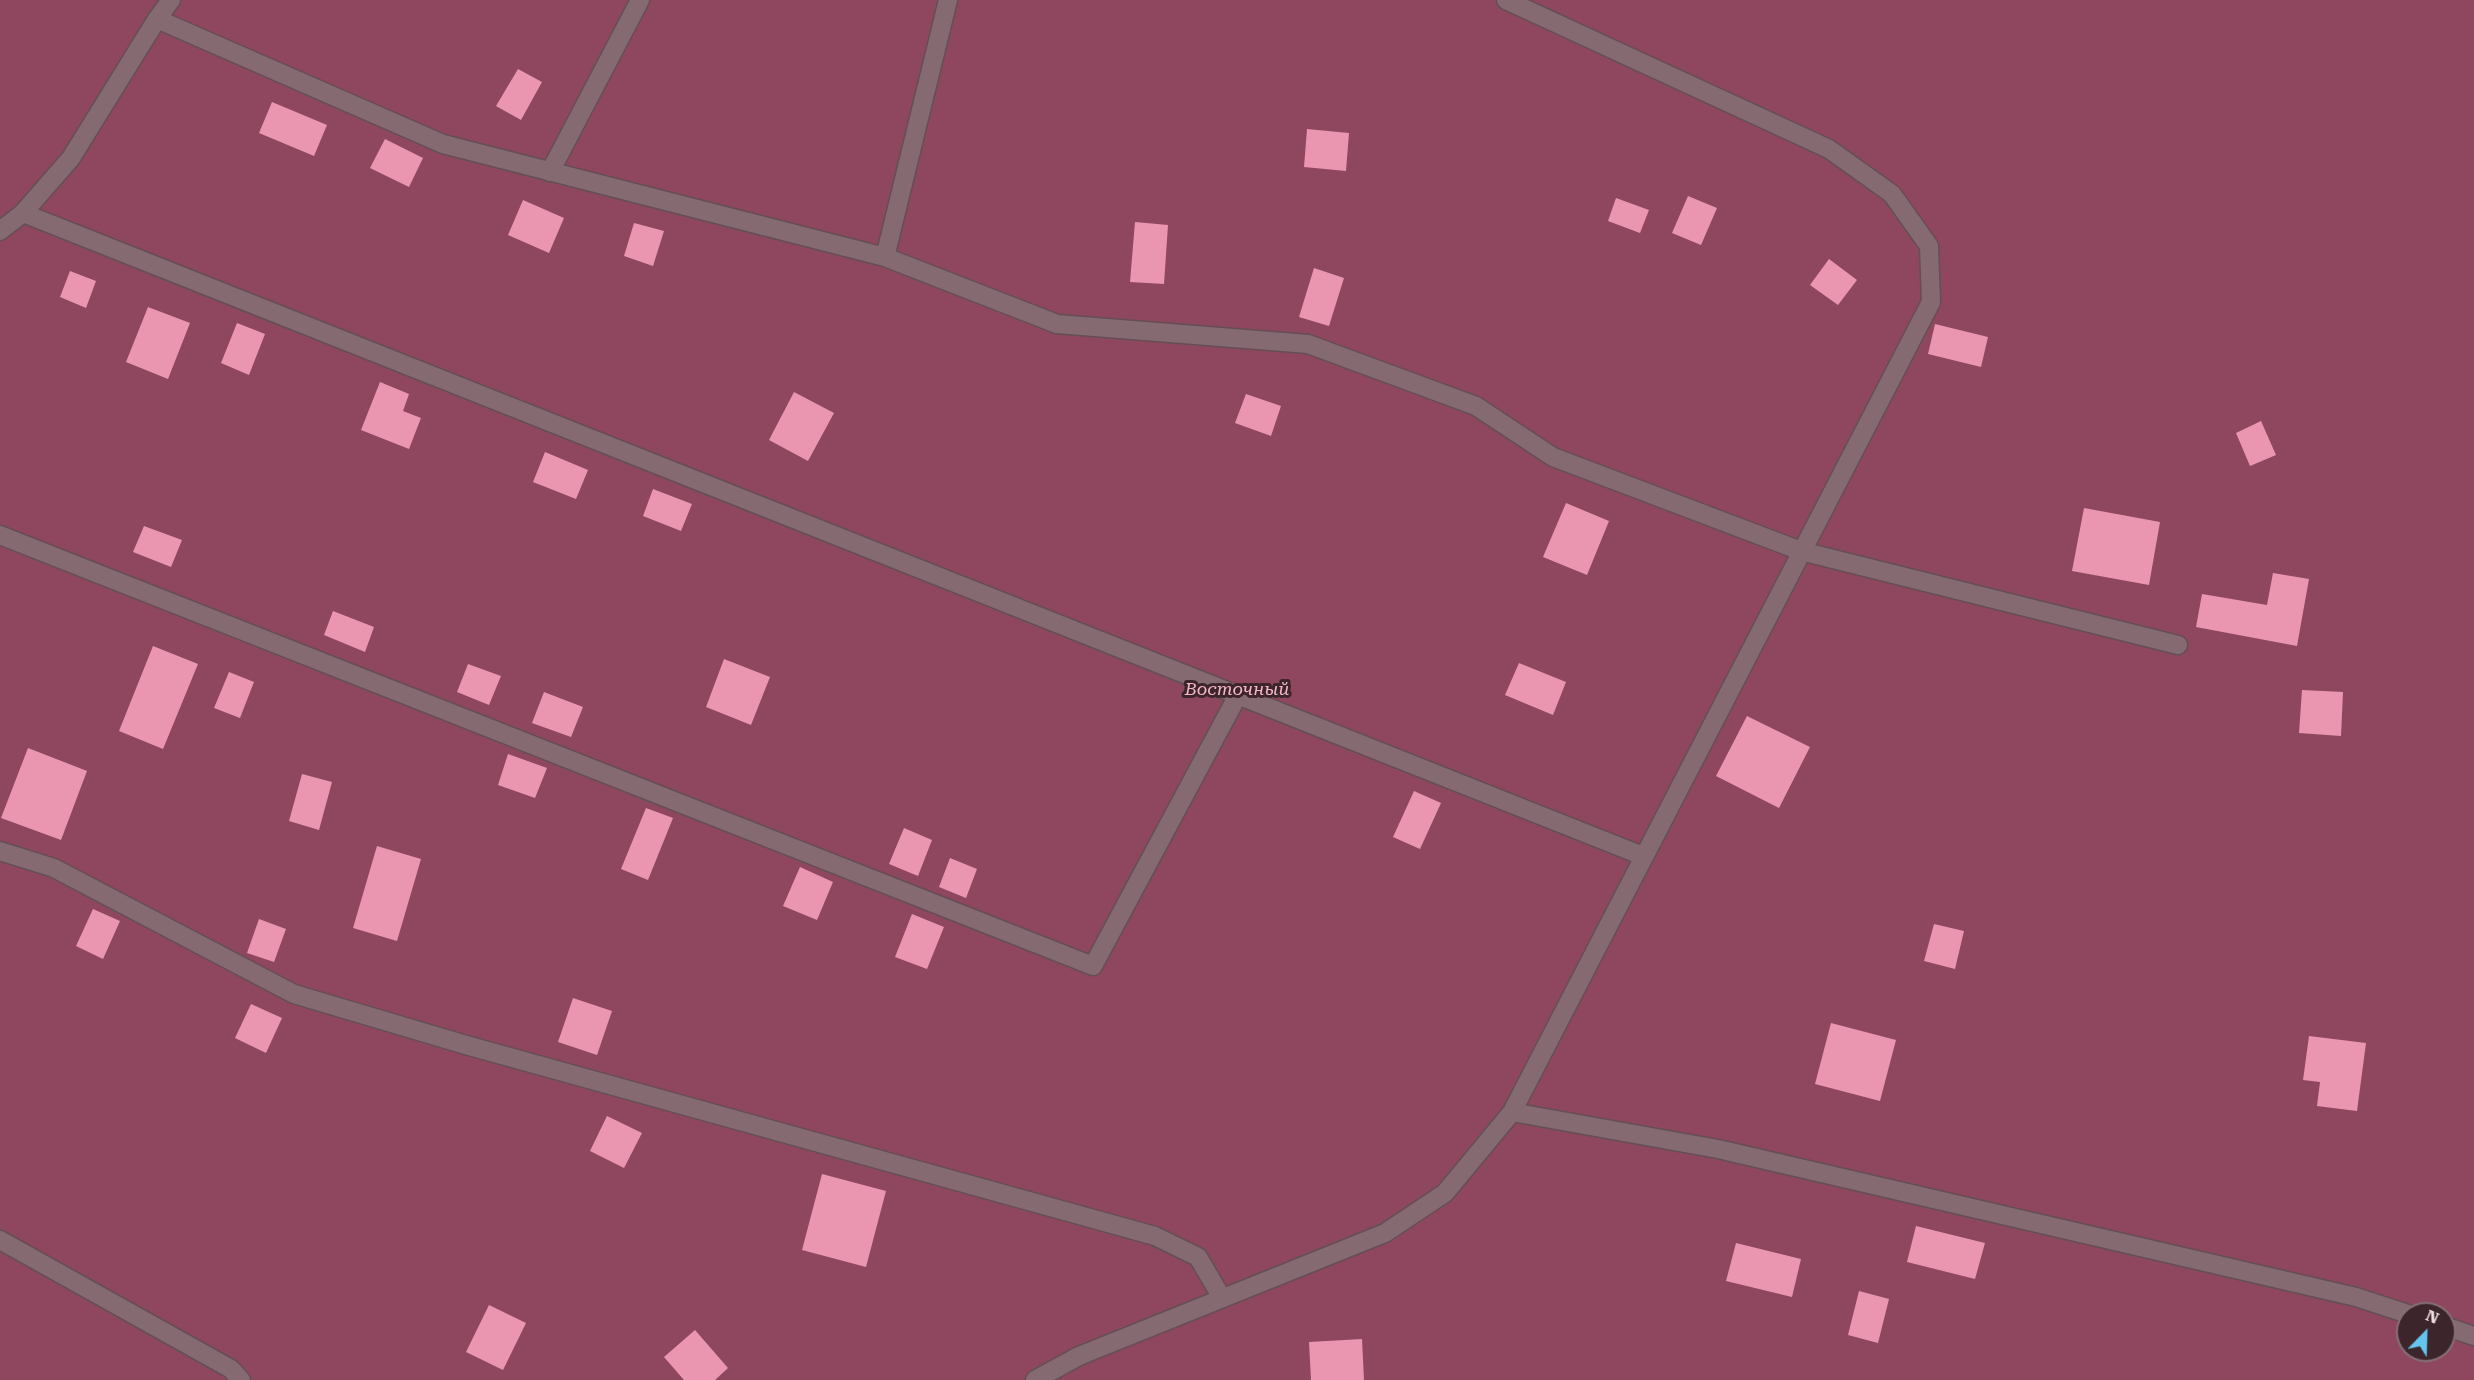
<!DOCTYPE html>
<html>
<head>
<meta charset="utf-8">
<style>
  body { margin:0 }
  #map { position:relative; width:2474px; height:1380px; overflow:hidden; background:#472f37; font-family:"Roboto Serif",serif }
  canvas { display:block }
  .north { position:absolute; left:2396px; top:1302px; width:60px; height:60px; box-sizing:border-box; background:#3d252c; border:2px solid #846f75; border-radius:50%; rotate:23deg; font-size:16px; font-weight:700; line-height:24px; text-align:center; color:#efdfe3 }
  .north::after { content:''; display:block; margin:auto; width:21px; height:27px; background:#64c5ee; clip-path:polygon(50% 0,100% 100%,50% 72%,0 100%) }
</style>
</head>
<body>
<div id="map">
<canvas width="2474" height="1380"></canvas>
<div class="north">N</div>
</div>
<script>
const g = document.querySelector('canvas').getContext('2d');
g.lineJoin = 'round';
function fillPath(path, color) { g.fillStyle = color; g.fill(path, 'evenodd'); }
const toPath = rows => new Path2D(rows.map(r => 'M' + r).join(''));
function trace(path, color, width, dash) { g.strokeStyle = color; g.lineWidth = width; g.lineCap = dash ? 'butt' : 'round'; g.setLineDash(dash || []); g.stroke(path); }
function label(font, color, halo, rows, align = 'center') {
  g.font = font + ' "Roboto Serif",serif'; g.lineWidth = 6; g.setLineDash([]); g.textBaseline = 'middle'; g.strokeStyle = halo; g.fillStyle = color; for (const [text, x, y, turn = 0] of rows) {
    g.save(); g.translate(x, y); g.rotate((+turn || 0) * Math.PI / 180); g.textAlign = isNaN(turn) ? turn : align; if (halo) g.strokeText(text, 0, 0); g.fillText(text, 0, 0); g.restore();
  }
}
const green = toPath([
  [0,0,2474,0,2474,1380,0,1380],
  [2408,1314,2444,1314,2444,1350,2408,1350]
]);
const building = toPath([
  [518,69,542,82,521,120,496,106],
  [272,102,327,125,314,156,259,133],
  [1307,129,1349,133,1346,171,1304,167],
  [385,139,423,158,409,187,370,168],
  [1688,196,1717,208,1701,245,1672,233],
  [1616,198,1649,210,1640,233,1608,221],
  [523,200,564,218,549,253,508,235],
  [1135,222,1168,225,1164,284,1130,282],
  [634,223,664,231,653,266,624,256],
  [1829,259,1857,280,1838,305,1810,285],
  [1314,268,1344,278,1329,326,1299,317],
  [70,271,96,281,86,308,60,297],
  [148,307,190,323,168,379,126,362],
  [237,323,265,334,249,375,221,363],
  [1935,324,1988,337,1981,367,1928,354],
  [380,382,409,394,403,411,421,418,409,449,361,430],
  [794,392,834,413,808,461,769,440],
  [1246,394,1281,406,1271,436,1235,423],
  [2261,421,2276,455,2250,466,2236,433],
  [545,452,588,470,576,499,533,482],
  [653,489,692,504,681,531,643,516],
  [1566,503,1609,521,1587,575,1543,557],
  [2084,508,2160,522,2149,585,2072,571],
  [144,526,182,540,171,567,133,552],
  [2273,573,2309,579,2297,646,2196,627,2202,594,2267,605],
  [333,611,374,627,365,652,324,635],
  [153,646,198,664,163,749,119,731],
  [724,659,770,677,751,725,706,707],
  [1519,663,1566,682,1553,715,1505,695],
  [468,664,501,676,489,705,457,692],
  [229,672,254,682,240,718,214,708],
  [2302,690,2343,692,2341,736,2299,733],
  [544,692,583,707,571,737,532,723],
  [1747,716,1810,747,1779,808,1716,776],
  [28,748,87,771,61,840,1,818],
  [508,754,547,768,535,798,498,785],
  [302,774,332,782,319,830,289,821],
  [1414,791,1441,803,1420,849,1393,837],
  [646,808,673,818,648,880,621,869],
  [904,828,932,840,918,876,889,864],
  [377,846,421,859,397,941,353,928],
  [950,858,977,869,966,898,939,887],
  [800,867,833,882,817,920,783,906],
  [93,909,120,921,103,959,76,946],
  [912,914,944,927,927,969,895,957],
  [259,919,286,929,274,962,247,953],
  [1934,924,1964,931,1955,969,1924,961],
  [573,998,612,1011,597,1055,558,1042],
  [251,1004,282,1018,266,1053,235,1038],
  [1831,1023,1896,1040,1880,1101,1815,1084],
  [2309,1036,2366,1043,2357,1111,2317,1106,2320,1082,2303,1080],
  [607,1116,642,1133,624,1168,590,1151],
  [822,1174,886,1191,866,1267,802,1250],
  [1916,1226,1985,1243,1975,1279,1907,1262],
  [1736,1243,1801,1259,1792,1297,1726,1281],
  [1859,1291,1889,1299,1878,1343,1848,1335],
  [489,1305,526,1323,503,1370,466,1352],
  [695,1330,728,1368,715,1380,684,1380,664,1357],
  [1362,1339,1364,1380,1311,1380,1309,1342]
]);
const lane = toPath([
  [157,19,443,144,885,257,1057,324,1308,344,1476,406,1553,457,1801,551,2178,645],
  [550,172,640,0],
  [23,213,1643,856],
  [0,231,23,213,71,158,157,19,171,0],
  [885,257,948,0],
  [0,535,1093,966,1238,695],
  [0,851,54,868,294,994,466,1045,1155,1236,1198,1257,1222,1298],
  [1512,1112,1718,1149,2356,1297,2408,1314],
  [0,1240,231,1369,241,1380],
  [2444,1326,2474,1336],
  [1035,1380,1079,1356,1385,1233,1445,1193,1512,1112,1931,302,1929,246,1892,194,1829,149,1506,0]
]);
const parkNames = [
  ["Восточный",1237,690]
];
fillPath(green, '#8f4760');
fillPath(building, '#ea96b1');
trace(lane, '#634f55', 21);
trace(lane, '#866a72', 18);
label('italic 18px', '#f8b6ca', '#3d252c', parkNames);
</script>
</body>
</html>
